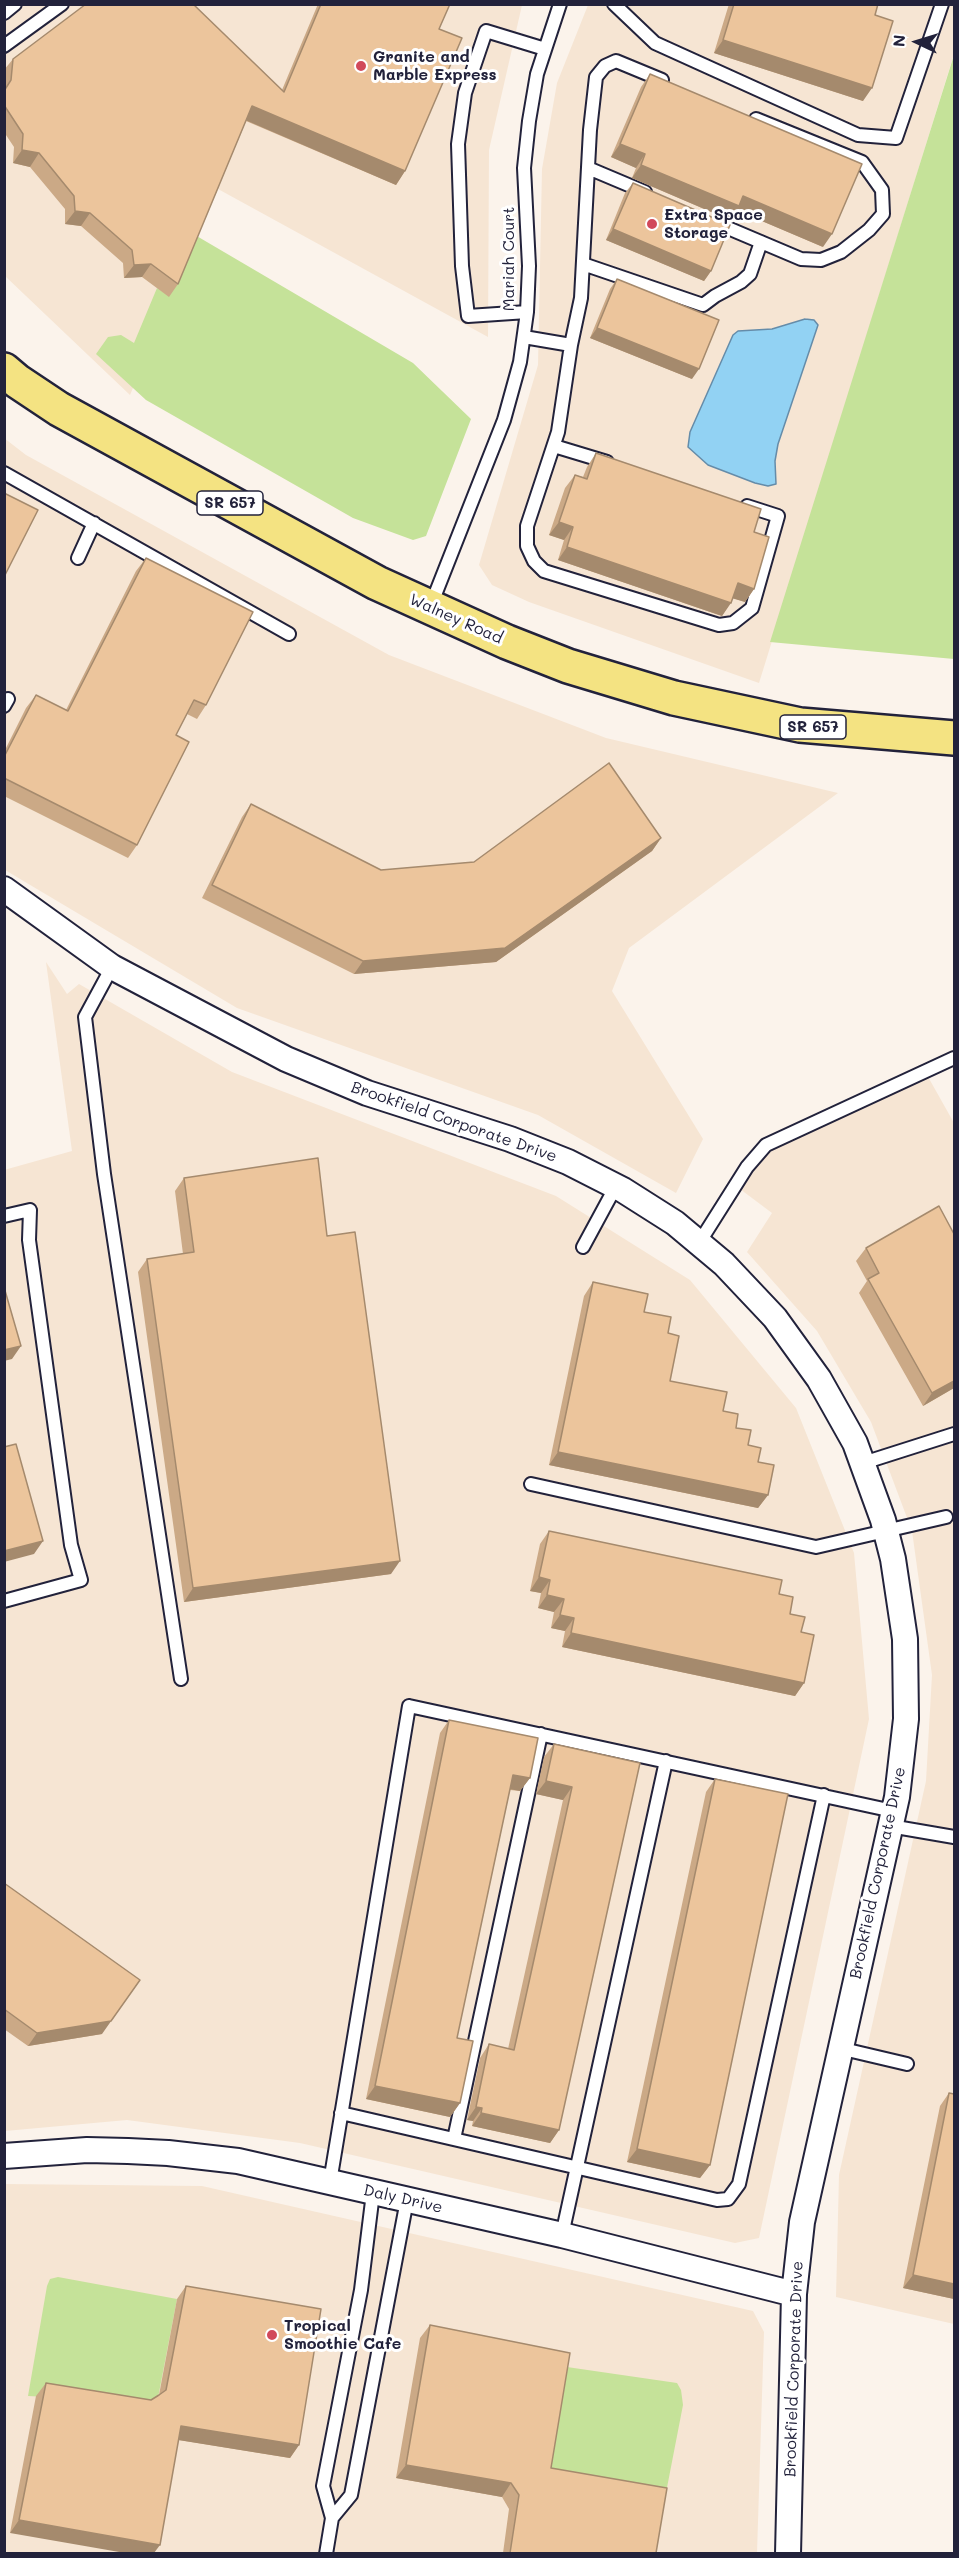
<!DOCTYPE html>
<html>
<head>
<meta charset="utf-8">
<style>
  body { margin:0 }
  #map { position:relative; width:959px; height:2558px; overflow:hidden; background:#fbf3eb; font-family:Mali,sans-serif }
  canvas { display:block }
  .frame { position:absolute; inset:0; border:6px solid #22223b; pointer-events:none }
  .north { position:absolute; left:887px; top:12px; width:60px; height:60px; -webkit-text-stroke:4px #fff; paint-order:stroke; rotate:274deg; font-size:16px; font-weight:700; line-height:24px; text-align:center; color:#22223b }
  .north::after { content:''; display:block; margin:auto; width:21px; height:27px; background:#22223b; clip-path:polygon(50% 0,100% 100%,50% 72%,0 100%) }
</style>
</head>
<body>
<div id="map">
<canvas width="959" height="2558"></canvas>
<div class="frame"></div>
<div class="north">N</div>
</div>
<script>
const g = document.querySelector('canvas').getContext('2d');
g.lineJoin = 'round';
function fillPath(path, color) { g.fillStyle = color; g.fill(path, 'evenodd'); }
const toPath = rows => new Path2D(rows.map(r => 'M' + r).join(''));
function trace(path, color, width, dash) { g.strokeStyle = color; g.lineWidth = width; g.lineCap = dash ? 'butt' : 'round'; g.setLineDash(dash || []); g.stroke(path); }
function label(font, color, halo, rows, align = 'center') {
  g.font = font + ' Mali,sans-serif'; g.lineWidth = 6; g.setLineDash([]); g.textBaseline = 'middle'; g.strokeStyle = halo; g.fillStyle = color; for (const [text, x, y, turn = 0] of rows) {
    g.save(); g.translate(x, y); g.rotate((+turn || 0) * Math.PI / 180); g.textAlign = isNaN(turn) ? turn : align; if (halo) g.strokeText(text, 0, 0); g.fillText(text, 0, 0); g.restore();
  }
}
const built = toPath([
  [4,5,522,5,489,150,488,337,218,189,130,395,5,276],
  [588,5,954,5,954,54,759,683,529,602,492,585,479,565,538,365,542,169,557,83],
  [4,438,26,455,389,655,606,738,838,793,629,948,612,991,703,1139,676,1193,538,1115,237,1008,5,870],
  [46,962,67,994,79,984,232,1072,556,1196,690,1280,796,1408,854,1553,869,1719,759,2238,735,2243,300,2143,127,2120,5,2131,4,1170,72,1151],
  [927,1075,954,1123,954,2324,836,2297,839,2175,926,1781,932,1675,912,1531,871,1422,817,1331,747,1252,772,1213,736,1186,772,1146],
  [5,2184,202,2186,753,2311,764,2332,757,2553,5,2554]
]);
const green = toPath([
  [954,55,954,659,770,642],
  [195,235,413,363,471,419,426,536,413,540,353,518,146,400,96,354,108,337,121,335,134,343,157,288,169,296],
  [58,2277,177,2299,157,2403,28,2396,47,2286,50,2279],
  [560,2366,677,2383,681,2390,683,2405,664,2503,548,2482]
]);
const water = toPath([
  [805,319,814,320,818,325,778,444,775,461,776,484,768,486,755,483,708,465,688,447,690,432,733,335,738,331,772,329,805,319]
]);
const service = toPath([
  [614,4,655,43,858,135,896,138,942,4],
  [4,13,15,4],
  [4,46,62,4],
  [662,80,616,61,605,66,596,77,590,130,581,298,571,345,558,432,527,526,527,546,534,561,544,571,719,625,733,623,752,608,778,516,747,506],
  [588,168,645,192],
  [716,223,801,259,821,260,841,252,869,230,883,214,882,190,862,162,756,119],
  [583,264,703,305,715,296,741,282,750,274,761,242],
  [527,312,468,316,462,266,458,144,465,93,486,31,545,49],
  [524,337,571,345],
  [554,446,607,462],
  [4,473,289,634],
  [78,558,94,523],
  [431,605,504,420,520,362,527,312,529,266,524,168,529,121,537,74,560,4],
  [4,706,8,699],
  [112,967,85,1017,104,1174,181,1679],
  [4,1216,30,1210,29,1240,71,1545,81,1580,4,1601],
  [699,1243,747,1167,766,1145,954,1058],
  [583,1247,616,1186],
  [863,1463,954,1434],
  [531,1484,816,1547,946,1517],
  [890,1826,954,1837],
  [839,2048,907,2064],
  [341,2113,717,2200,728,2199,739,2184,824,1795],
  [454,2139,541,1734],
  [330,2182,409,1706,893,1811],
  [562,2235,666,1761],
  [332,2518,351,2495,407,2200],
  [326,2554,332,2518,323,2486,361,2290,373,2193]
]);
const minor = toPath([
  [4,889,112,967,286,1059,367,1093,510,1139,568,1162,623,1190,675,1223,724,1264,775,1318,819,1379,855,1443,883,1520,893,1559,905,1639,906,1719,897,1797,802,2222,794,2294,788,2554],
  [4,2156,87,2150,128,2151,168,2153,238,2161,562,2235,794,2294]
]);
const primary = toPath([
  [4,370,17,381,59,409,377,583,507,642,568,666,674,698,800,725,954,738]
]);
const wall = toPath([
  [318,4,450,4,439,29,405,171,396,185,246,121,178,284,169,297,142,277,124,278,123,263,81,226,65,224,65,209,30,167,13,163,14,147,4,132,4,70,13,59,282,90],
  [729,4,878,4,875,15,863,101,714,53],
  [650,74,823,247,736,210,730,220,632,178,636,168,611,157,641,87],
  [633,183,711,271,704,281,606,240,625,193],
  [617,279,692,379,590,338,610,289],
  [596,453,754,532,754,589,745,602,733,598,722,616,558,560,564,540,549,535,565,488,575,475,583,477,587,467],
  [146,558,206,705,197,719,187,714,176,735,137,845,128,858,4,796,4,752,26,708,36,695,66,710,136,571],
  [251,804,381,870,474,862,661,838,652,851,496,962,354,974,202,898,242,817],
  [184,1178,327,1236,391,1574,184,1602,138,1272,147,1259,183,1254,175,1191],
  [866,1248,954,1388,923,1406,859,1293,867,1281,856,1261],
  [593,1282,644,1312,668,1333,670,1381,723,1411,736,1428,758,1462,768,1495,758,1508,549,1465,584,1296],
  [549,1531,779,1594,801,1632,804,1683,795,1696,562,1647,565,1631,551,1628,554,1612,538,1608,541,1593,530,1591,540,1544],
  [449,1720,530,1778,520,1791,510,1790,457,2038,460,2103,450,2117,366,2099,440,1733],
  [554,1744,640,1763,559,2130,550,2143,472,2126,473,2121,467,2120,480,2058,489,2044,508,2049,563,1800,536,1794,544,1757],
  [715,1779,710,2165,700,2178,627,2162,706,1792],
  [4,1883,102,2034,28,2046,4,2029],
  [949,2093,954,2299,903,2288,940,2106],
  [186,2286,299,2445,290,2458,179,2440,10,2533,36,2396,46,2383,151,2400,159,2395,177,2299],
  [430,2325,551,2468,656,2553,503,2553,509,2509,502,2497,396,2478,420,2338]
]);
const shadedWall = toPath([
  [723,40,872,88,863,101,714,53],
  [252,106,405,171,396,185,243,119],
  [620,144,645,154,636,168,611,157],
  [22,150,39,153,30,167,13,163],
  [641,165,743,196,832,234,823,247,736,210,730,220,632,178],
  [75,211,90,213,81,226,65,224],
  [613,229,711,271,704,281,606,240],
  [151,264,142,277,124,278,134,265],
  [597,328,699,369,692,379,590,338],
  [559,522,573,527,564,540,549,535],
  [567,547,731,603,722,616,558,560],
  [738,583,754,589,745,602,728,597],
  [661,838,652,851,496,962,354,974,363,961],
  [21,1346,12,1359,4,1361,4,1350],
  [954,1381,954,1388,923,1406,932,1393],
  [558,1452,768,1495,758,1508,549,1465],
  [43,1541,34,1554,4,1562,4,1551],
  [400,1561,391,1574,184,1602,193,1588],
  [539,1577,550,1580,541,1593,530,1591],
  [547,1595,564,1599,554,1612,538,1608],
  [560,1615,574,1618,565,1631,551,1628],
  [571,1633,804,1683,795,1696,562,1647],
  [513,1775,530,1778,520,1791,504,1788],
  [546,1781,572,1787,563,1800,536,1794],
  [140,1980,102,2034,28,2046,37,2033],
  [375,2086,460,2103,450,2117,366,2099],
  [476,2107,482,2108,473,2121,467,2120],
  [481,2113,559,2130,550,2143,472,2126],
  [637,2149,710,2165,700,2178,627,2162],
  [913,2275,954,2284,954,2299,903,2288],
  [181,2426,299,2445,290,2458,172,2439],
  [406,2465,511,2483,502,2497,396,2478],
  [19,2520,160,2545,154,2553,125,2553,10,2533]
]);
const building = toPath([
  [86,4,193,4,284,92,321,4,450,4,439,29,462,38,405,171,252,106,178,284,151,264,134,265,132,250,90,213,75,211,74,196,39,153,22,150,23,134,4,105,4,91,11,80,13,59,86,4],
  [734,4,878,4,875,15,893,21,872,88,723,40,734,4],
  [650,74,862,164,832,234,743,196,739,206,641,165,645,154,620,144,650,74],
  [633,183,730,225,711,271,613,229,633,183],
  [617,279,719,320,699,369,597,328,617,279],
  [596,453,761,509,754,532,769,537,754,589,738,583,731,603,567,547,573,527,559,522,575,475,587,479,596,453],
  [4,493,38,510,4,577,4,493],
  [146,558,253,612,206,705,194,700,176,735,189,742,137,845,4,778,4,757,36,695,68,711,146,558],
  [609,763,661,838,505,948,363,961,212,885,251,804,381,870,474,862,609,763],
  [318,1158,327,1236,355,1232,400,1561,193,1588,147,1259,194,1252,184,1178,318,1158],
  [939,1206,954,1234,954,1381,932,1393,868,1279,879,1273,866,1248,939,1206],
  [593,1282,648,1294,644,1312,671,1317,668,1333,679,1336,670,1381,727,1392,723,1411,738,1414,736,1428,751,1430,748,1445,761,1448,758,1462,774,1465,768,1495,558,1452,593,1282],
  [4,1287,21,1346,4,1350,4,1287],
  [16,1444,43,1541,4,1551,4,1447,16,1444],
  [549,1531,782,1580,779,1594,793,1597,790,1614,805,1617,801,1632,814,1635,804,1683,571,1633,574,1618,560,1615,564,1599,547,1595,550,1580,539,1577,549,1531],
  [449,1720,538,1738,530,1778,513,1775,457,2038,473,2041,460,2103,375,2086,449,1720],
  [554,1744,640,1763,559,2130,481,2113,482,2108,476,2107,489,2044,514,2050,572,1787,546,1781,554,1744],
  [715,1779,788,1794,710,2165,637,2149,715,1779],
  [4,1883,140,1980,111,2021,37,2033,4,2009,4,1883],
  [949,2093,954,2094,954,2284,913,2275,949,2093],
  [186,2286,321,2309,299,2445,181,2426,160,2545,19,2520,46,2383,151,2400,159,2395,166,2390,186,2286],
  [430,2325,570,2353,551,2468,667,2488,656,2553,510,2553,519,2495,511,2483,406,2465,430,2325]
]);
const markers = [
  [361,66,6,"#d1495b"],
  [652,224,6,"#d1495b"],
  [272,2335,6,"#d1495b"]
];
const shields = [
  [230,503,66],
  [813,727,66]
];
const shieldNames = [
  ["SR 657",230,503],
  ["SR 657",813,727]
];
const poiNames = [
  ["Granite and",373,57],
  ["Marble Express",373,75],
  ["Extra Space",664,215],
  ["Storage",664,233],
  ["Tropical",284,2326],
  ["Smoothie Cafe",284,2344]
];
const streetNames = [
  ["Mariah Court",509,259,-90],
  ["Walney Road",456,619,24],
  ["Brookfield Corporate Drive",454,1122,19],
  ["Brookfield Corporate Drive",878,1873,-78],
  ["Daly Drive",403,2199,13],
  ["Brookfield Corporate Drive",794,2369,-88]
];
fillPath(built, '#f6e5d3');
fillPath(green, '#c5e299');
fillPath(water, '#92d2f3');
trace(water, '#658ca9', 1.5);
trace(service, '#22223b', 16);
trace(minor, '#22223b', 28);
trace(primary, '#22223b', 38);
trace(service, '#fff', 12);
trace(minor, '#fff', 24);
trace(primary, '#f4e382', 33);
fillPath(wall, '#cba986');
fillPath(shadedWall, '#a58a6d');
fillPath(building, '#ecc59c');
trace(building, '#a58a6d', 1.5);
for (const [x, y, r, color] of markers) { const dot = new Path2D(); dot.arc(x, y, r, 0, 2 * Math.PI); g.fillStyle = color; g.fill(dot); trace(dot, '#fff', 2); }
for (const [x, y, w] of shields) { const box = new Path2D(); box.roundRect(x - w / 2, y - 12, w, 24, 4.5); g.fillStyle = '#fff'; g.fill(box); trace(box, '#22223b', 1.5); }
label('bold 15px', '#22223b', null, shieldNames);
label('bold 16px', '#22223b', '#fff', poiNames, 'left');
label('16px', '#22223b', '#fff', streetNames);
</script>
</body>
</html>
